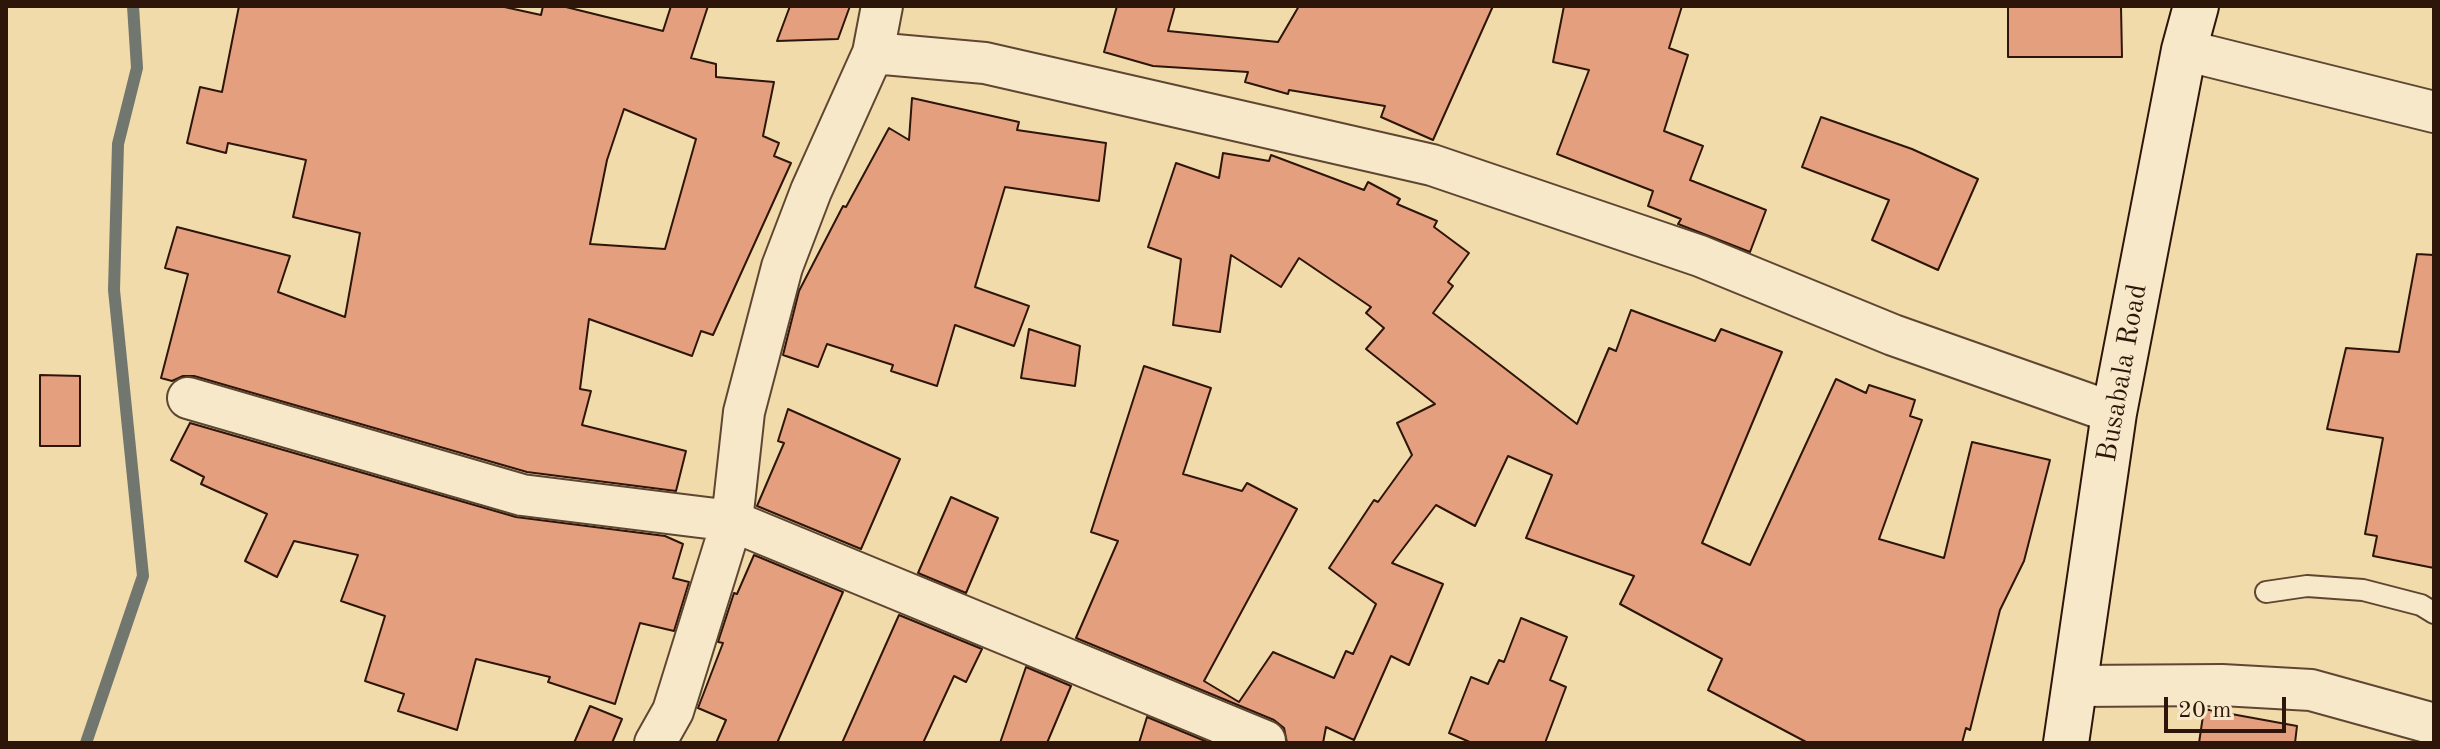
<!DOCTYPE html>
<html>
<head>
<meta charset="utf-8">
<style>
  body { margin:0 }
  #map { position:relative; width:2440px; height:749px; overflow:hidden; background:#f1dbaa; font-family:"Old Standard TT",serif }
  canvas { display:block }
  .frame { position:absolute; inset:0; border:8px solid #2d150a; pointer-events:none }
  .scale { position:absolute; left:2164px; top:697px; width:122px; height:36px; box-sizing:border-box; border:4px solid #2d150a; border-top:0; padding-left:10px; font-size:24px; line-height:28px; white-space:nowrap; color:#2d150a; -webkit-text-stroke:6px #f6e8c8; paint-order:stroke }
</style>
</head>
<body>
<div id="map">
<canvas width="2440" height="749"></canvas>
<div class="frame"></div>
<div class="scale">20 m</div>
</div>
<script>
const g = document.querySelector('canvas').getContext('2d');
g.lineJoin = 'round';
const toPath = rows => new Path2D(rows.map(r => 'M' + r).join(''));
function trace(path, color, width, dash) { g.strokeStyle = color; g.lineWidth = width; g.lineCap = dash ? 'butt' : 'round'; g.setLineDash(dash || []); g.stroke(path); }
function fillPath(path, color) { g.fillStyle = color; g.fill(path, 'evenodd'); }
function label(font, color, halo, rows, align = 'center') {
  g.font = font + ' "Old Standard TT",serif'; g.lineWidth = 6; g.setLineDash([]); g.textBaseline = 'middle'; g.strokeStyle = halo; g.fillStyle = color; for (const [text, x, y, turn = 0] of rows) {
    g.save(); g.translate(x, y); g.rotate((+turn || 0) * Math.PI / 180); g.textAlign = isNaN(turn) ? turn : align; if (halo) g.strokeText(text, 0, 0); g.fillText(text, 0, 0); g.restore();
  }
}
const stream = toPath([
  [86,743,143,576,114,290,118,144,137,68,133,6]
]);
const building = toPath([
  [239,6,500,6,541,15,543,6,562,6,663,31,671,6,708,6,691,58,716,64,716,77,774,82,763,136,779,143,774,156,791,163,713,335,701,331,692,356,589,319,580,389,591,391,582,425,686,451,676,491,527,472,194,376,183,376,172,381,161,378,188,274,165,268,177,227,290,256,278,292,345,317,360,233,293,217,306,160,228,143,226,153,187,143,200,87,222,92,239,6],
  [624,109,696,139,665,249,590,244,607,160,624,109],
  [790,6,850,6,838,39,777,41,790,6],
  [1117,6,1175,6,1168,31,1278,42,1299,6,1493,6,1433,140,1381,117,1385,106,1289,90,1288,94,1245,82,1248,72,1153,66,1104,52,1117,6],
  [1564,6,1682,6,1669,48,1688,55,1664,131,1703,146,1690,180,1766,210,1750,252,1678,224,1681,219,1648,206,1653,191,1557,154,1589,70,1553,62,1564,6],
  [2008,6,2121,6,2122,57,2008,57,2008,6],
  [912,98,1019,122,1017,130,1106,143,1099,201,1005,187,975,287,1029,306,1014,346,955,325,937,386,891,371,893,365,827,344,818,367,783,355,799,291,843,206,846,207,889,128,909,140,912,98],
  [1821,117,1912,149,1978,179,1938,270,1872,240,1889,200,1802,167,1821,117],
  [1223,153,1269,161,1271,155,1364,190,1368,182,1400,199,1397,204,1437,221,1434,227,1469,253,1448,282,1453,286,1433,313,1577,424,1609,348,1616,351,1631,310,1715,341,1721,329,1782,352,1702,543,1750,565,1836,379,1866,393,1869,385,1915,400,1910,416,1922,420,1879,539,1944,558,1972,442,2050,460,2024,561,2000,610,1970,730,1966,728,1962,743,1808,743,1708,690,1722,659,1620,604,1634,576,1526,538,1552,475,1508,456,1475,526,1436,505,1392,563,1443,584,1409,665,1391,656,1354,740,1326,727,1323,743,1287,743,1284,728,1274,720,1076,638,1118,541,1091,532,1144,366,1211,388,1183,474,1242,491,1247,483,1297,509,1204,681,1239,702,1273,652,1334,678,1346,651,1353,654,1376,604,1329,568,1374,500,1378,502,1412,455,1397,423,1435,404,1366,349,1384,328,1366,313,1371,307,1299,258,1281,287,1231,255,1220,332,1173,325,1181,259,1148,247,1176,163,1219,178,1223,153],
  [2417,254,2434,255,2434,568,2373,556,2377,536,2365,534,2383,438,2327,429,2346,348,2399,352,2417,254],
  [1029,329,1080,346,1075,386,1021,378,1029,329],
  [40,375,80,376,80,446,40,446,40,375],
  [788,409,900,459,861,549,757,506,784,443,778,441,788,409],
  [190,423,516,517,665,536,683,544,673,578,689,582,674,631,640,623,615,704,548,682,550,677,476,659,457,730,398,711,404,694,365,681,385,616,341,601,358,555,294,541,277,577,245,561,267,514,201,484,204,477,171,460,190,423],
  [951,497,998,518,966,593,918,573,951,497],
  [754,555,843,592,777,743,716,743,726,720,698,708,723,643,718,642,734,593,737,594,754,555],
  [899,615,982,649,966,682,954,676,923,743,842,743,899,615],
  [1521,618,1567,637,1550,680,1566,687,1545,743,1472,743,1449,733,1471,677,1488,684,1499,660,1504,662,1521,618],
  [1026,667,1071,686,1047,743,1000,743,1026,667],
  [590,706,622,719,612,743,574,743,590,706],
  [2204,709,2297,726,2295,743,2199,743,2204,709],
  [1147,717,1210,743,1139,743,1147,717]
]);
const lane = toPath([
  [2266,592,2307,586,2363,590,2421,605,2434,613]
]);
const street = toPath([
  [2184,50,2434,112],
  [873,53,985,63,1432,165,1700,256,1893,335,2114,413],
  [188,398,522,495,732,521,1265,741],
  [2076,686,2222,685,2311,690,2434,724],
  [655,743,673,711,732,521,744,412,782,267,811,191,873,53,882,6]
]);
const secondary = toPath([
  [2066,743,2114,413,2184,50,2196,6]
]);
const streetNames = [
  ["Busabala Road",2123,373,-80]
];
trace(stream, '#71776f', 12);
fillPath(building, '#e49f7e');
trace(building, '#2d150a', 2);
trace(lane, '#5e4632', 24);
trace(street, '#5e4632', 44);
trace(secondary, '#2d150a', 48);
trace(lane, '#f6e8c8', 20);
trace(street, '#f6e8c8', 40);
trace(secondary, '#f6e8c8', 44);
label('28px', '#2d150a', '#f6e8c8', streetNames);
</script>
</body>
</html>
